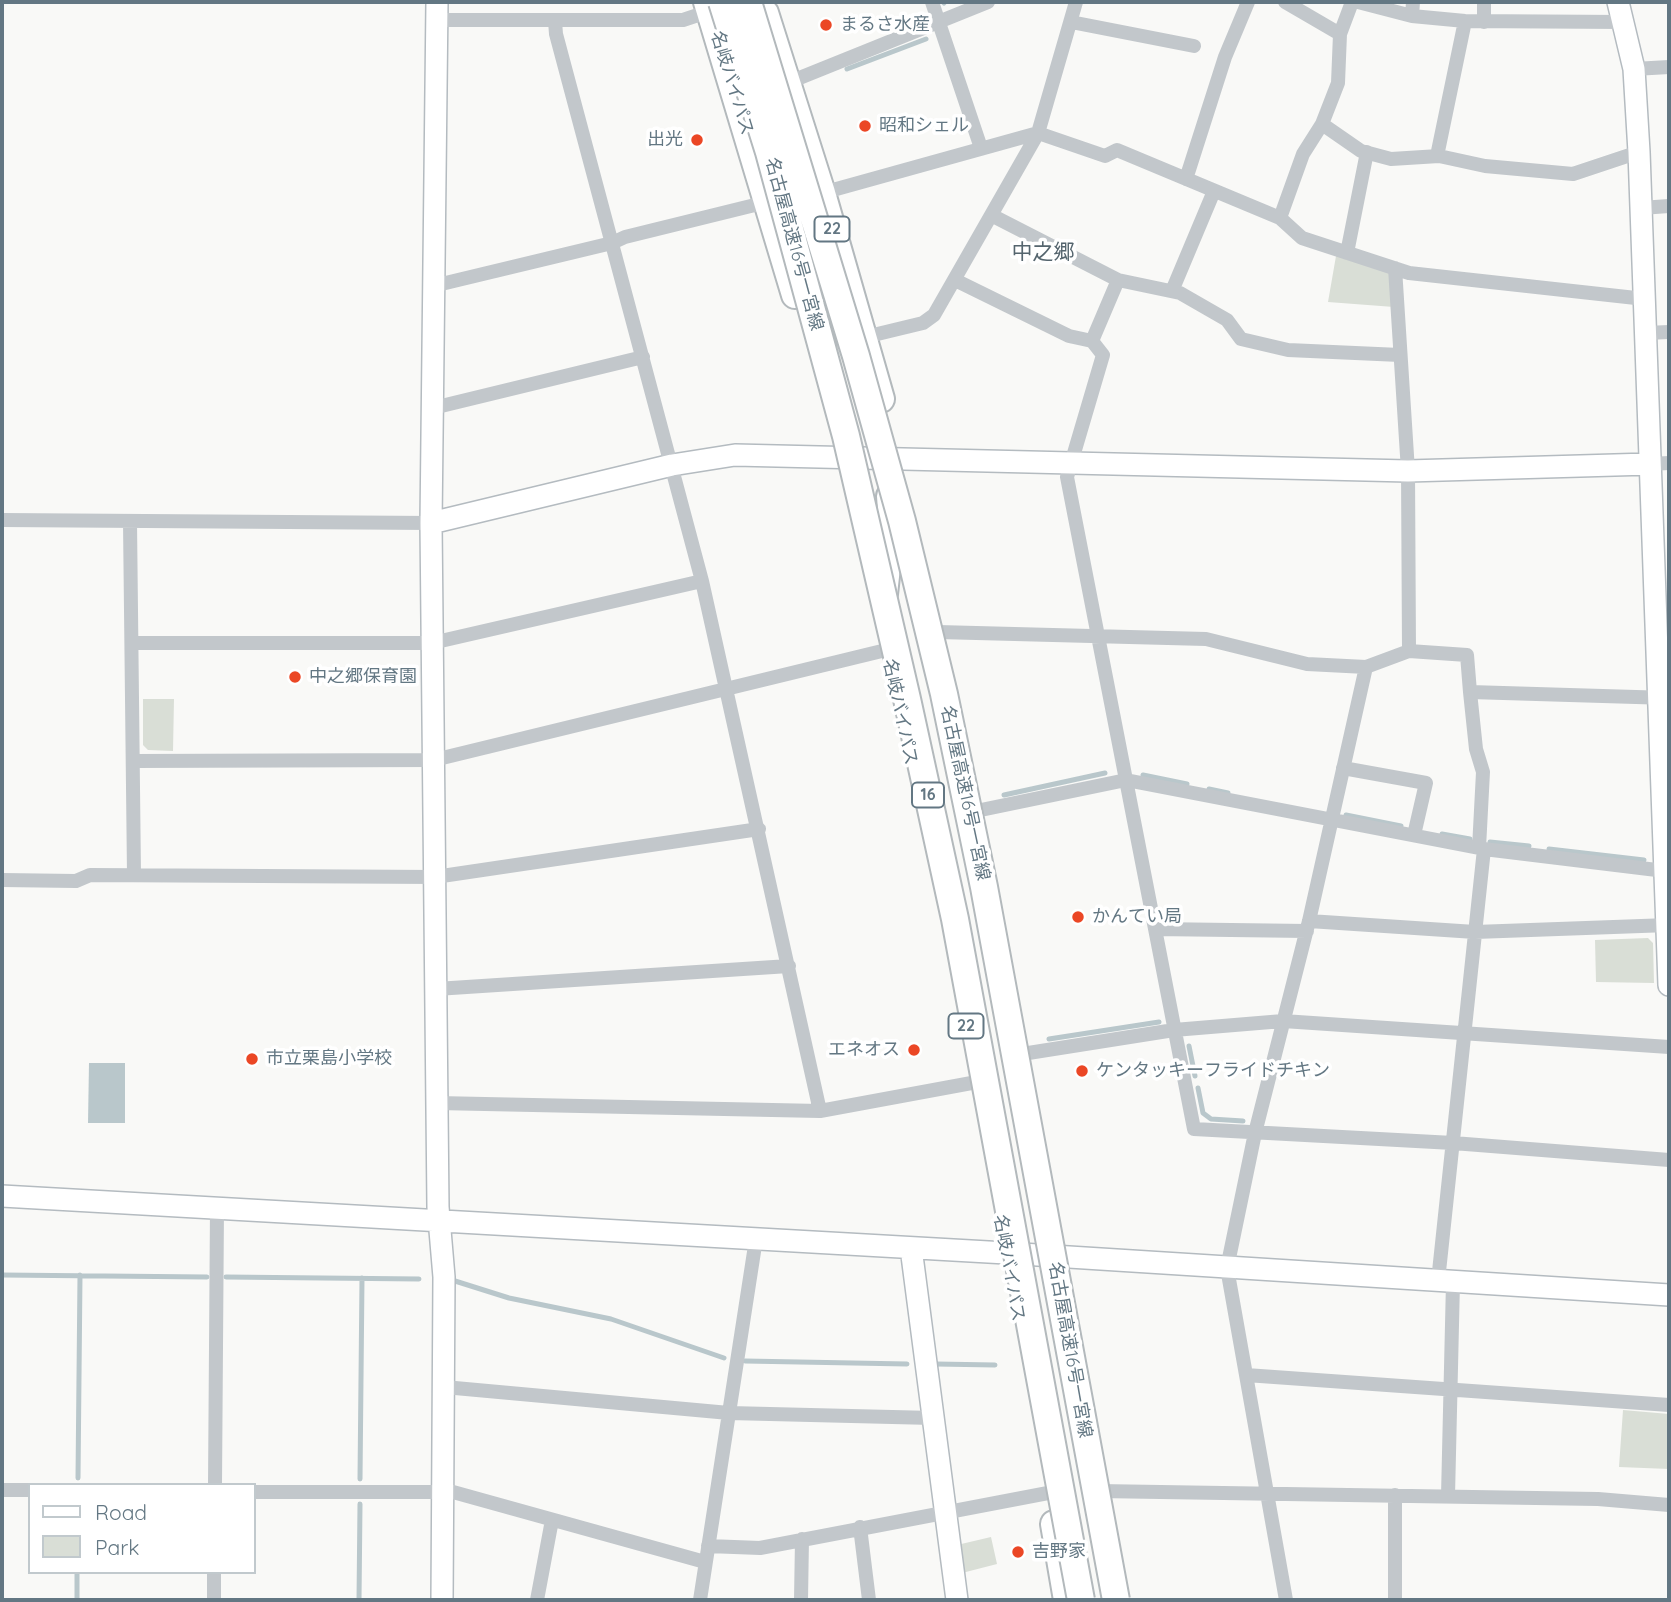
<!DOCTYPE html>
<html>
<head>
<meta charset="utf-8">
<style>
  body { margin:0 }
  #map { position:relative; width:1671px; height:1602px; overflow:hidden; background:#f9f9f7; font-family:Quicksand,sans-serif }
  canvas { display:block }
  .frame { position:absolute; inset:0; border:4px solid #637783; pointer-events:none }
  .legend { position:absolute; left:28px; top:1483px; width:228px; height:91px; box-sizing:border-box; background:#fff; border:2px solid #c1c9cd; margin:0; padding:9px 12px; list-style:none; font-size:21px; color:#637783 }
  .legend li { display:flex; align-items:center; gap:14px; height:35px }
  .legend b { width:35px; border:2px solid #c1c9cd }
</style>
</head>
<body>
<div id="map">
<canvas width="1671" height="1602"></canvas>
<div class="frame"></div>
<ul class="legend">
<li><b style="height:9px;background:#fff"></b>Road</li>
<li><b style="height:19px;background:#d9ded6"></b>Park</li>
</ul>
</div>
<script>
const g = document.querySelector('canvas').getContext('2d');
g.lineJoin = 'round';
function fillPath(path, color) { g.fillStyle = color; g.fill(path, 'evenodd'); }
const toPath = rows => new Path2D(rows.map(r => 'M' + r).join(''));
function trace(path, color, width, dash) { g.strokeStyle = color; g.lineWidth = width; g.lineCap = dash ? 'butt' : 'round'; g.setLineDash(dash || []); g.stroke(path); }
function label(font, color, halo, rows, align = 'center') {
  g.font = font + ' Quicksand,"Noto Sans JP",sans-serif'; g.lineWidth = 7; g.setLineDash([]); g.textBaseline = 'middle'; g.strokeStyle = halo; g.fillStyle = color; for (const [text, x, y, turn = 0] of rows) {
    g.save(); g.translate(x, y); g.rotate((+turn || 0) * Math.PI / 180); g.textAlign = isNaN(turn) ? turn : align; if (halo) g.strokeText(text, 0, 0); g.fillText(text, 0, 0); g.restore();
  }
}
const green = toPath([
  [1336,256,1391,271,1394,307,1328,302],
  [143,699,174,699,173,751,148,750,143,745],
  [1648,938,1653,943,1654,983,1596,982,1595,940],
  [1623,1410,1669,1414,1669,1469,1619,1467],
  [991,1537,997,1564,962,1573,957,1545]
]);
const water = toPath([
  [89,1063,125,1063,125,1123,88,1123]
]);
const stream = toPath([
  [943,2,944,3],
  [847,69,926,39],
  [1143,775,1187,784],
  [1209,789,1228,793],
  [1004,795,1105,773],
  [1346,815,1401,826],
  [1442,834,1470,839],
  [1490,842,1529,846],
  [1549,849,1644,860],
  [1049,1039,1159,1022],
  [1189,1046,1195,1076],
  [1198,1088,1203,1113,1211,1119,1243,1121],
  [2,1275,207,1277],
  [226,1277,419,1279],
  [455,1281,509,1298,611,1319,724,1358],
  [745,1361,907,1364],
  [936,1364,995,1365],
  [78,1478,80,1275],
  [360,1479,362,1278],
  [77,1600,77,1572],
  [359,1600,360,1504]
]);
const street = toPath([
  [932,2,981,148],
  [1285,2,1340,34],
  [1358,2,1412,16,1465,21,1623,22],
  [1412,16,1413,2],
  [437,20,683,20,710,11],
  [555,21,556,34,702,581,820,1111],
  [1071,22,1194,46],
  [1484,22,1484,2],
  [1634,69,1669,67],
  [787,83,988,2],
  [1322,124,1361,151,1391,159,1439,156,1485,166,1573,174,1639,152],
  [1437,156,1465,21],
  [1186,179,1225,57,1248,2],
  [822,193,1038,133,1105,156,1117,150,1280,218,1302,238,1409,273,1645,299],
  [1641,208,1669,206],
  [993,216,1118,280,1180,293,1227,320,1241,339,1288,350,1400,355],
  [1280,218,1303,154,1322,124,1338,83,1340,34,1352,2],
  [1347,253,1367,152],
  [1395,268,1408,471,1409,651],
  [955,280,1069,336,1092,341],
  [1118,280,1092,341,1103,355,1067,477,1194,1129,1453,1143,1669,1160],
  [433,286,612,243,625,237,767,202],
  [1172,291,1214,191],
  [1646,333,1669,332],
  [865,337,923,323,934,315,1038,133,1076,2],
  [433,408,643,357],
  [1649,464,1669,463],
  [2,520,431,523],
  [130,522,134,875],
  [938,632,1206,639,1307,664,1366,667,1409,651,1467,655,1470,692,1669,698],
  [132,643,432,643,702,581],
  [1470,692,1476,749,1483,772,1479,848],
  [134,761,434,760,886,650],
  [1343,768,1426,783,1414,835],
  [976,811,1126,780,1484,849,1665,871],
  [2,880,76,881,90,875,435,877,759,829],
  [1309,921,1475,932,1669,925],
  [1155,929,1307,931],
  [436,989,789,966],
  [1022,1054,1174,1030,1283,1021,1669,1047],
  [437,1103,820,1111,977,1082],
  [1438,1281,1484,849],
  [1246,1375,1669,1405],
  [444,1387,729,1413,933,1418],
  [215,1485,217,1208],
  [2,1490,30,1490],
  [1098,1491,1598,1499,1669,1505],
  [254,1492,453,1492,705,1562],
  [1448,1496,1453,1282],
  [860,1527,869,1600],
  [708,1546,760,1548,1048,1493],
  [214,1600,214,1572],
  [537,1600,552,1520],
  [700,1600,756,1239],
  [801,1600,802,1539],
  [1286,1600,1227,1268,1255,1133,1309,921,1366,667],
  [1395,1600,1395,1495]
]);
const secondary = toPath([
  [437,2,431,523,438,1207,444,1277,442,1600],
  [1618,2,1634,69,1639,152,1669,985],
  [431,523,672,465,735,455,1408,471,1649,464],
  [2,1196,1006,1253,1669,1295],
  [911,1248,957,1600]
]);
const highway = toPath([
  [707,2,795,295],
  [765,13,822,193,881,399],
  [884,594,892,523,890,496],
  [1054,1524,1067,1600]
]);
const highwayBridge = toPath([
  [722,2,769,152,846,436,907,699,955,919,1081,1600],
  [748,2,856,356,902,521,944,694,984,887,1116,1600]
]);
const markers = [
  [826,25,7,"#eb4725"],
  [865,126,7,"#eb4725"],
  [697,140,7,"#eb4725"],
  [295,677,7,"#eb4725"],
  [1078,917,7,"#eb4725"],
  [914,1050,7,"#eb4725"],
  [252,1059,7,"#eb4725"],
  [1082,1071,7,"#eb4725"],
  [1018,1552,7,"#eb4725"]
];
const shields = [
  [832,229,35],
  [928,795,32],
  [966,1026,35]
];
const shieldNames = [
  ["22",832,229],
  ["16",928,795],
  ["22",966,1026]
];
const poiNames = [
  ["まるさ水産",840,25],
  ["昭和シェル",879,126],
  ["出光",683,140,"right"],
  ["中之郷保育園",309,677],
  ["かんてい局",1092,917],
  ["エネオス",900,1050,"right"],
  ["市立栗島小学校",266,1059],
  ["ケンタッキーフライドチキン",1096,1071],
  ["吉野家",1032,1552]
];
const streetNames = [
  ["名岐バイパス",732,83,73],
  ["名古屋高速16号一宮線",794,244,75],
  ["名岐バイパス",900,712,78],
  ["名古屋高速16号一宮線",965,793,78],
  ["名岐バイパス",1009,1268,80],
  ["名古屋高速16号一宮線",1070,1350,80]
];
const quarterNames = [
  ["中之郷",1043,253]
];
fillPath(green, '#d9ded6');
fillPath(water, '#b9c7cb');
trace(stream, '#b9c7cb', 5);
trace(secondary, '#b4bbc0', 24);
trace(highway, '#b3b9bc', 30);
trace(street, '#c2c7cb', 14);
trace(secondary, '#fff', 21);
trace(highway, '#fff', 26);
trace(highwayBridge, '#b3b9bc', 30, []);
trace(highwayBridge, '#fff', 26);
for (const [x, y, r, color] of markers) { const dot = new Path2D(); dot.arc(x, y, r, 0, 2 * Math.PI); g.fillStyle = color; g.fill(dot); trace(dot, '#fff', 2.5); }
for (const [x, y, w] of shields) { const box = new Path2D(); box.roundRect(x - w / 2, y - 12.5, w, 25, 5); g.fillStyle = '#fff'; g.fill(box); trace(box, '#637783', 2); }
label('bold 16px', '#637783', null, shieldNames);
label('18px', '#637783', '#fff', poiNames, 'left');
label('18px', '#637783', '#fff', streetNames);
label('21px', '#55656e', '#fff', quarterNames);
</script>
</body>
</html>
